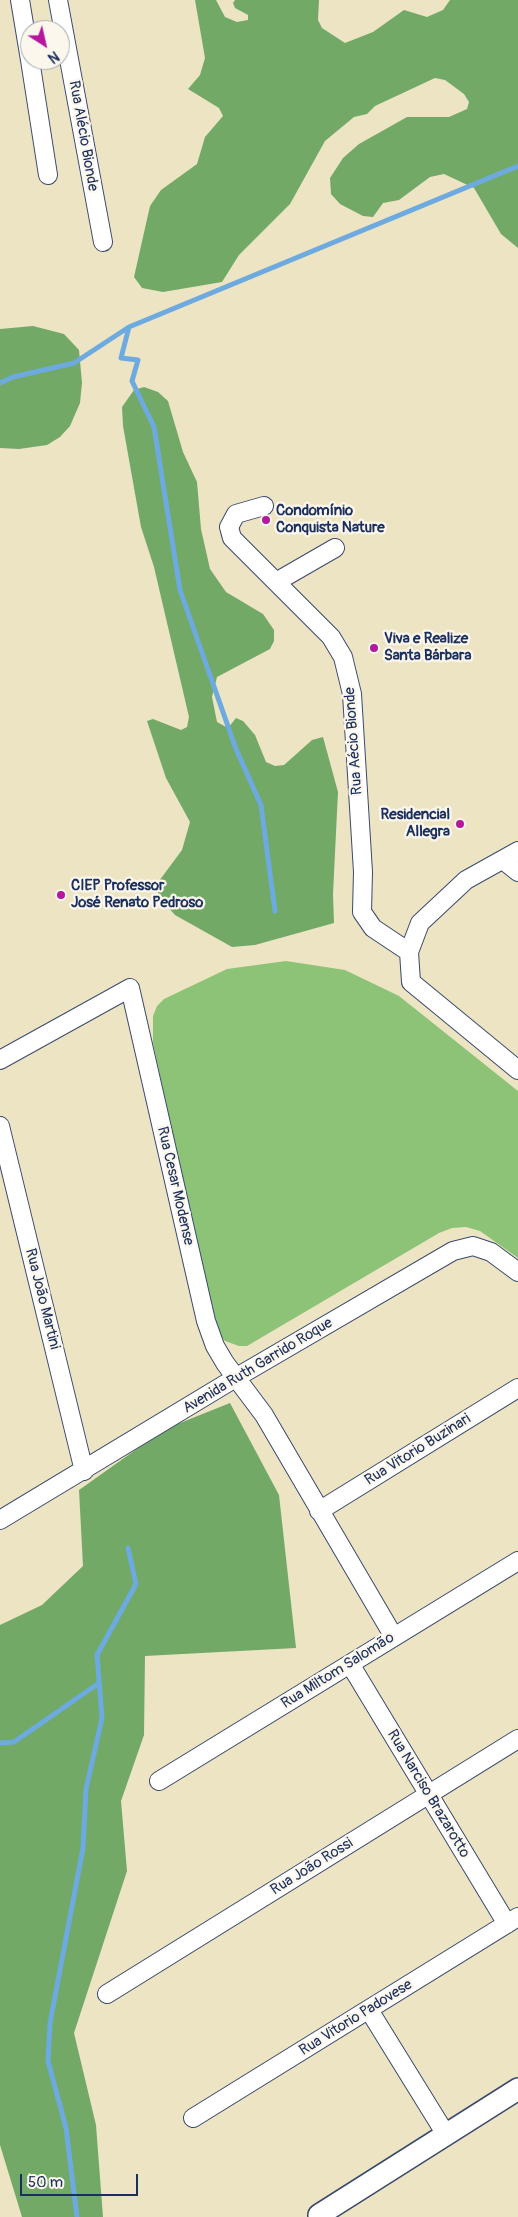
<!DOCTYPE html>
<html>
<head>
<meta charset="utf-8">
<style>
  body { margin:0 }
  #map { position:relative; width:518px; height:2217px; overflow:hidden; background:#ede4c4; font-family:Pangolin,sans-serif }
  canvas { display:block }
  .north { position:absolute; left:20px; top:20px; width:50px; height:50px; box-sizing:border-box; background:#fbf7ec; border:1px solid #a1a7b3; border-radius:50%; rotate:145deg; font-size:14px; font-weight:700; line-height:20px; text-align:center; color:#1b2f5e }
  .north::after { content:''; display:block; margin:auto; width:18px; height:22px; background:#b5179e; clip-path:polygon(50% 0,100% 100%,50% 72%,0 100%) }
  .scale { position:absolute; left:20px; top:2174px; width:118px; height:22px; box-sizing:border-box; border:2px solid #1b2f5e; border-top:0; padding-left:6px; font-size:15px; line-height:18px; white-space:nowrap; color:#1b2f5e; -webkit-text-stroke:4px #fbf7ec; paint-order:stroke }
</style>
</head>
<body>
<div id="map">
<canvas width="518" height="2217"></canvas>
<div class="north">N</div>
<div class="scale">50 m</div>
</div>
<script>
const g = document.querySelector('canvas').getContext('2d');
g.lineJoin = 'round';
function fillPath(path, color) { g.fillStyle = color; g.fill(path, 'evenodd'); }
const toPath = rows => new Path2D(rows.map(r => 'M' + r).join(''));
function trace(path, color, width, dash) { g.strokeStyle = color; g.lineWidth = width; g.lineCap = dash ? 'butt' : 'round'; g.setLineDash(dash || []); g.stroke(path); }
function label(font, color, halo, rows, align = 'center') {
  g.font = font + ' Pangolin,sans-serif'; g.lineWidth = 4.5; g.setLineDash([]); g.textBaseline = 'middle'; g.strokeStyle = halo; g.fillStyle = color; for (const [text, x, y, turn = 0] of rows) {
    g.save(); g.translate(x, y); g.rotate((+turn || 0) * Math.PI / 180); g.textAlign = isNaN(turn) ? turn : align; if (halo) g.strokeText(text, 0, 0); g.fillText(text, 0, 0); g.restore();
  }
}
const green = toPath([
  [286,961,345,970,399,996,518,1091,518,1258,480,1231,466,1227,452,1228,439,1233,247,1346,239,1346,225,1341,215,1329,153,1043,153,1016,157,1006,164,999,227,969]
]);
const forest = toPath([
  [195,0,216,0,225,17,237,22,248,20,248,15,235,8,233,3,235,0,319,0,318,20,322,28,345,43,373,32,404,10,427,17,443,10,450,0,518,0,518,248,501,234,474,188,444,174,430,177,399,200,383,203,373,217,363,216,340,204,331,194,330,178,343,158,359,144,407,117,449,117,467,109,469,102,464,94,445,80,435,78,375,106,367,114,354,117,325,141,290,204,239,255,222,282,163,292,142,288,134,277,150,206,161,190,197,164,205,137,223,116,219,108,188,89,200,75,205,58],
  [33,326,64,334,79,350,82,383,80,403,70,426,60,437,47,445,19,449,0,448,0,329],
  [144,387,158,392,168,401,183,452,197,482,201,529,210,569,226,592,263,614,274,630,274,641,270,649,217,677,212,697,217,722,228,728,236,718,243,721,255,735,266,762,275,766,284,765,312,740,323,737,338,792,333,894,334,923,255,945,232,947,175,915,158,896,159,881,182,850,190,822,166,778,147,721,153,719,181,730,187,727,189,717,154,567,141,527,123,426,122,407,134,390],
  [230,1403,279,1495,296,1648,145,1656,144,1735,121,1801,127,1871,74,2033,96,2125,103,2217,22,2217,0,2145,0,1625,42,1605,83,1566,79,1490,165,1429]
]);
const stream = toPath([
  [129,327,121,358,138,360,132,381,154,427,180,590,236,749,261,805,275,911],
  [0,383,13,377,74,363,129,327,518,166],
  [0,1743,14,1742,99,1683],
  [77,2217,66,2128,48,2061,50,2023,83,1848,86,1789,102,1718,97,1655,136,1584,128,1548]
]);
const minor = toPath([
  [20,0,30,60],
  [58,0,103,242],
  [30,60,48,175],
  [264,506,236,514,229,527,232,538,331,637,343,657,352,694,363,872,362,912,373,928,409,952],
  [276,582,335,548],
  [518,851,466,880,420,923,409,952,411,982,518,1070],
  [503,860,518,872],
  [0,1060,130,988,206,1321,215,1346,225,1363,264,1415,394,1637],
  [0,1126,84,1471],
  [319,1511,518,1388],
  [0,1520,237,1377,453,1251,473,1246,491,1252,518,1272],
  [350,1664,507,1924],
  [159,1781,518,1561],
  [107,1994,518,1739],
  [369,2010,445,2133],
  [193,2118,518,1917]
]);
const tertiary = toPath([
  [319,2215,518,2089]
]);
const markers = [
  [266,520,5,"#b5179e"],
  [374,648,5,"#b5179e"],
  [460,824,5,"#b5179e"],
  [61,895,5,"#b5179e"]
];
const streetNames = [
  ["Rua Alécio Bionde",83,136,80],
  ["Rua Aécio Bionde",354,741,-94],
  ["Rua Cesar Modense",175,1186,77],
  ["Rua João Martini",42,1299,76],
  ["Avenida Ruth Garrido Roque",258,1366,-31],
  ["Rua Vitorio Buzinari",418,1450,-32],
  ["Rua Miltom Salomão",338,1671,-32],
  ["Rua Narciso Brazarotto",428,1794,59],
  ["Rua João Rossi",312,1867,-32],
  ["Rua Vitorio Padovese",356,2018,-32]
];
const poiNames = [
  ["Condomínio",276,511],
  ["Conquista Nature",276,528],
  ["Viva e Realize",384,639],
  ["Santa Bárbara",384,656],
  ["Residencial",450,815,"right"],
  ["Allegra",450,832,"right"],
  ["CIEP Professor",71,886],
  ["José Renato Pedroso",71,903]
];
fillPath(green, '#8dc376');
fillPath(forest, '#72a967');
trace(stream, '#6daadf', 5);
trace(minor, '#3a4a6d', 20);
trace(tertiary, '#3a4a6d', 24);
trace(minor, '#fff', 18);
trace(tertiary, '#fff', 21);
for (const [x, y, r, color] of markers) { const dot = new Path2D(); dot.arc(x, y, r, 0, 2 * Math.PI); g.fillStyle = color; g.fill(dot); trace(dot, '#fbf7ec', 2); }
label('15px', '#1b2f5e', '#fbf7ec', streetNames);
label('bold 15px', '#1b2f5e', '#fbf7ec', poiNames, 'left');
</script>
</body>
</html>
